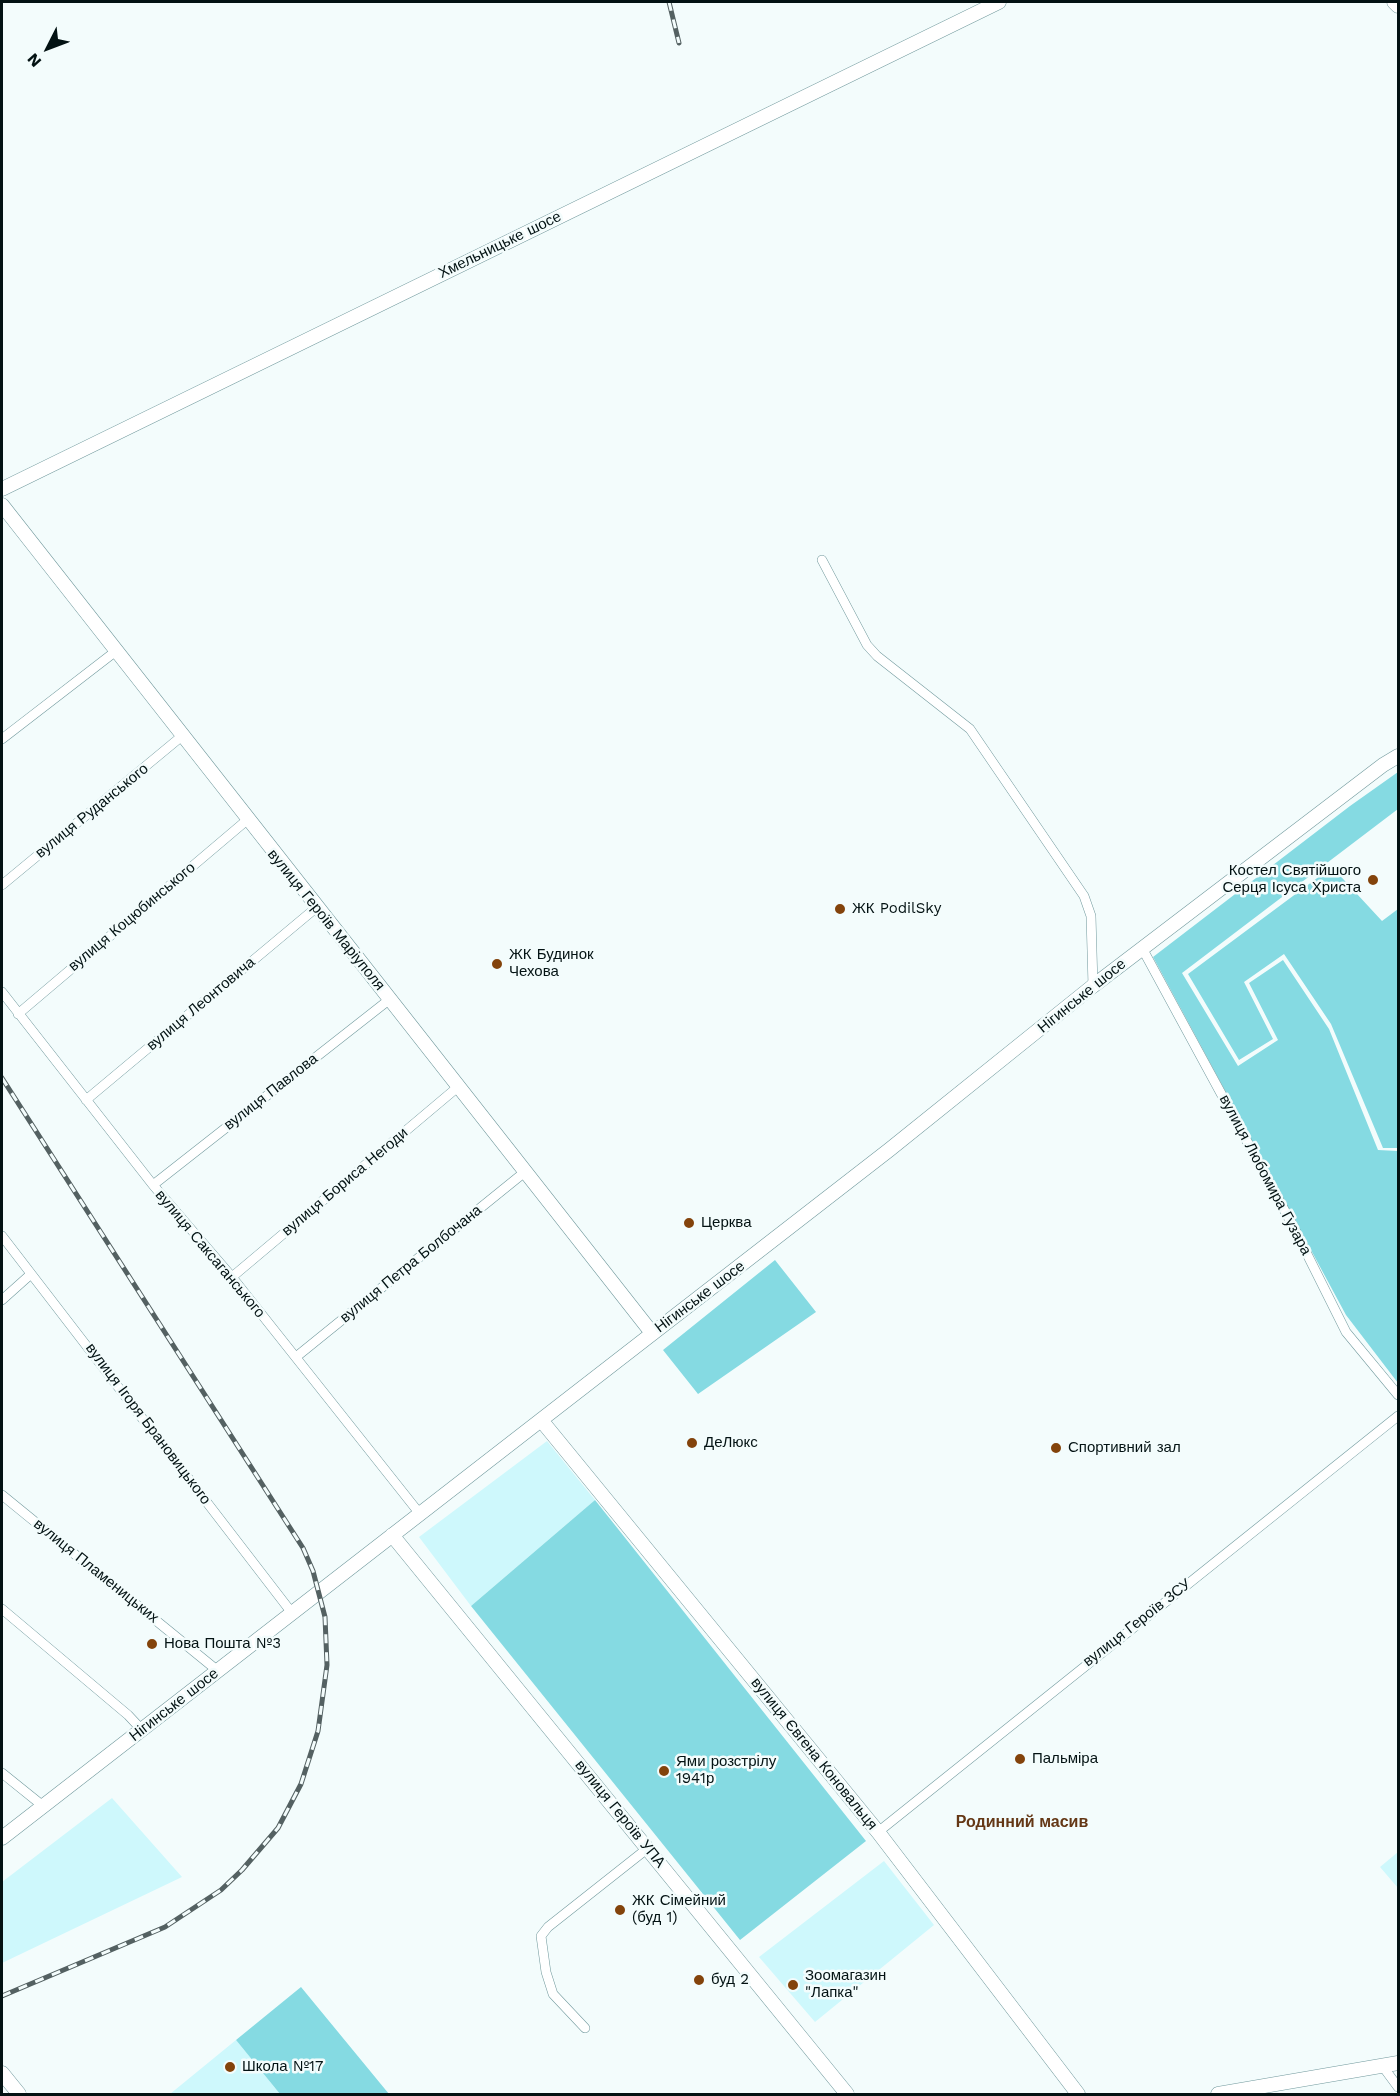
<!DOCTYPE html>
<html>
<head>
<meta charset="utf-8">
<style>
  body { margin:0 }
  #map { position:relative; width:1400px; height:2096px; overflow:hidden; background:#f3fcfc; font-family:"Work Sans",sans-serif }
  canvas { display:block }
  .frame { position:absolute; inset:0; border:3px solid #031213; pointer-events:none }
  .north { position:absolute; left:18px; top:18px; width:60px; height:60px; -webkit-text-stroke:4px #f3fcfc; paint-order:stroke; rotate:228deg; font-size:16px; font-weight:700; line-height:24px; text-align:center; color:#031213 }
  .north::after { content:''; display:block; margin:auto; width:21px; height:27px; background:#031213; clip-path:polygon(50% 0,100% 100%,50% 72%,0 100%) }
</style>
</head>
<body>
<div id="map">
<canvas width="1400" height="2096"></canvas>
<div class="frame"></div>
<div class="north">N</div>
</div>
<script>
const g = document.querySelector('canvas').getContext('2d');
g.lineJoin = 'round';
function fillPath(path, color) { g.fillStyle = color; g.fill(path, 'evenodd'); }
const toPath = rows => new Path2D(rows.map(r => 'M' + r).join(''));
function trace(path, color, width, dash) { g.strokeStyle = color; g.lineWidth = width; g.lineCap = dash ? 'butt' : 'round'; g.setLineDash(dash || []); g.stroke(path); }
function label(font, color, halo, rows, align = 'center') {
  g.font = font + ' "Work Sans",sans-serif'; g.lineWidth = 5; g.setLineDash([]); g.textBaseline = 'middle'; g.strokeStyle = halo; g.fillStyle = color; for (const [text, x, y, turn = 0] of rows) {
    g.save(); g.translate(x, y); g.rotate((+turn || 0) * Math.PI / 180); g.textAlign = isNaN(turn) ? turn : align; if (halo) g.strokeText(text, 0, 0); g.fillText(text, 0, 0); g.restore();
  }
}
const built = toPath([
  [547,1441,595,1500,471,1606,419,1537],
  [112,1798,182,1877,2,1963,2,1882],
  [1398,1852,1398,1888,1380,1867],
  [884,1861,934,1925,815,2022,759,1957],
  [236,2040,280,2094,170,2094]
]);
const green = toPath([
  [1398,772,1398,809,1182,973,1238,1066,1278,1040,1249,983,1283,960,1329,1029,1378,1150,1398,1151,1398,1383,1346,1315,1153,957,1350,806],
  [1332,867,1382,921,1398,909,1398,1148,1383,1148,1331,1024,1284,954,1244,982,1273,1039,1239,1060,1188,974],
  [775,1260,816,1312,698,1394,663,1350],
  [595,1500,866,1841,740,1940,471,1606],
  [301,1987,389,2094,280,2094,236,2040]
]);
const street = toPath([
  [822,560,867,645,877,656,970,729,1084,896,1091,916,1093,986],
  [2,739,116,651],
  [2,885,182,736],
  [1142,948,1293,1226,1346,1332,1398,1395],
  [2,992,153,1185,232,1277,420,1514],
  [18,1014,247,820],
  [86,1100,317,907],
  [153,1185,390,999],
  [2,1236,292,1613],
  [232,1277,459,1086],
  [2,1300,31,1274],
  [296,1357,526,1171],
  [2,1495,218,1671],
  [2,1609,128,1715,142,1730],
  [2,1773,43,1806],
  [878,1832,1398,1416],
  [585,2028,553,1994,546,1972,541,1936,548,1927,648,1848],
  [1384,2068,1398,2087]
]);
const secondary = toPath([
  [1394,2,1398,6],
  [2,489,999,2],
  [2,505,652,1333],
  [541,1420,878,1832,1078,2094],
  [392,1535,847,2094],
  [2,1838,889,1150,1093,986,1383,765,1398,756],
  [2,2073,19,2094],
  [1218,2094,1398,2063]
]);
const rail = toPath([
  [669,2,679,43],
  [2,1078,303,1548,313,1571,325,1617,327,1665,318,1731,301,1784,278,1828,242,1870,221,1890,165,1927,2,1996]
]);
const markers = [
  [1373,880,6,"#83430b"],
  [840,909,6,"#83430b"],
  [497,964,6,"#83430b"],
  [689,1223,6,"#83430b"],
  [692,1443,6,"#83430b"],
  [1056,1448,6,"#83430b"],
  [152,1644,6,"#83430b"],
  [1020,1759,6,"#83430b"],
  [664,1771,6,"#83430b"],
  [620,1910,6,"#83430b"],
  [699,1980,6,"#83430b"],
  [793,1985,6,"#83430b"],
  [230,2067,6,"#83430b"]
];
const streetNames = [
  ["Хмельницьке шосе",500,245,-26],
  ["вулиця Руданського",92,811,-39],
  ["вулиця Коцюбинського",132,917,-40],
  ["вулиця Героїв Маріуполя",326,920,51],
  ["Нігинське шосе",1082,996,-39],
  ["вулиця Леонтовича",201,1004,-40],
  ["вулиця Павлова",271,1092,-38],
  ["вулиця Любомира Гузара",1265,1175,62],
  ["вулиця Бориса Негоди",345,1182,-40],
  ["вулиця Саксаганського",210,1254,50],
  ["вулиця Петра Болбочана",411,1264,-39],
  ["Нігинське шосе",700,1297,-37],
  ["вулиця Ігоря Брановицького",148,1424,53],
  ["вулиця Пламеницьких",96,1571,39],
  ["вулиця Героїв ЗСУ",1137,1623,-38],
  ["Нігинське шосе",174,1705,-38],
  ["вулиця Євгена Коновальця",814,1754,51],
  ["вулиця Героїв УПА",620,1814,51]
];
const poiNames = [
  ["Костел Святійшого",1361,871,"right"],
  ["Серця Ісуса Христа",1361,888,"right"],
  ["ЖК PodilSky",852,909],
  ["ЖК Будинок",509,955],
  ["Чехова",509,972],
  ["Церква",701,1223],
  ["ДеЛюкс",704,1443],
  ["Спортивний зал",1068,1448],
  ["Нова Пошта №3",164,1644],
  ["Пальміра",1032,1759],
  ["Ями розстрілу",676,1762],
  ["1941р",676,1779],
  ["ЖК Сімейний",632,1901],
  ["(буд 1)",632,1918],
  ["Зоомагазин",805,1976],
  ["\"Лапка\"",805,1993],
  ["буд 2",711,1980],
  ["Школа №17",242,2067]
];
const neighbourhoodNames = [
  ["Родинний масив",1022,1822]
];
fillPath(built, '#cef8fc');
fillPath(green, '#85dae2');
trace(street, '#71999d', 10);
trace(secondary, '#71999d', 15);
trace(street, '#fff', 9);
trace(secondary, '#fff', 14);
trace(rail, '#546162', 5);
trace(rail, '#f3fcfc', 3, [9]);
for (const [x, y, r, color] of markers) { const dot = new Path2D(); dot.arc(x, y, r, 0, 2 * Math.PI); g.fillStyle = color; g.fill(dot); trace(dot, '#f3fcfc', 2); }
label('15px', '#031213', '#f3fcfc', streetNames);
label('15px', '#031213', '#f3fcfc', poiNames, 'left');
label('bold 16px', '#643715', '#f3fcfc', neighbourhoodNames);
</script>
</body>
</html>
